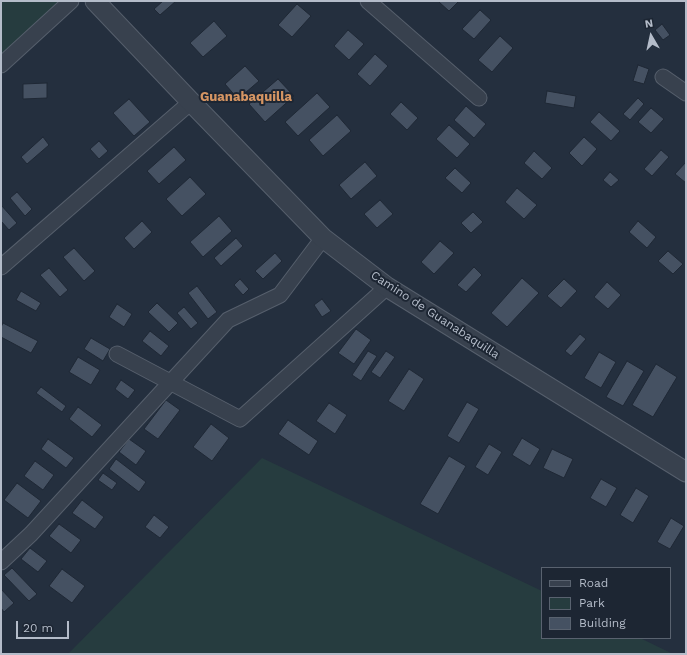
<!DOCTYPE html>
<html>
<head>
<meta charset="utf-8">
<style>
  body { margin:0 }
  #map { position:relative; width:687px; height:655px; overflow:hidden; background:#242f3e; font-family:"Work Sans",sans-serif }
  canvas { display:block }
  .frame { position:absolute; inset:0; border:2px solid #b4bcc9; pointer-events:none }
  .legend { position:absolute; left:541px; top:567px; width:130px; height:72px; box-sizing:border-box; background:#1d2633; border:1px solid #59626f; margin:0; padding:5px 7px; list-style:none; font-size:12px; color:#b4bcc9 }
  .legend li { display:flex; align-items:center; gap:8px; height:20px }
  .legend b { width:20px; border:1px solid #59626f }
  .north { position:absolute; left:631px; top:16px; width:40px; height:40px; -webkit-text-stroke:3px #1d2633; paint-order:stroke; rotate:351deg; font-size:11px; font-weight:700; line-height:16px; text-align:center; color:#b4bcc9 }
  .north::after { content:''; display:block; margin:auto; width:14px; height:18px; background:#b4bcc9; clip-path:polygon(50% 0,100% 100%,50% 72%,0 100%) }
  .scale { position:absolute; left:16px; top:621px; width:53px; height:18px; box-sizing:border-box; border:2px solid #b4bcc9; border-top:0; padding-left:5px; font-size:12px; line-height:14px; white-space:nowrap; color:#b4bcc9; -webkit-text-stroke:3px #1d2633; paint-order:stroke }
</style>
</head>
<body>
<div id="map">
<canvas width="687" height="655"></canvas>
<div class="frame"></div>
<ul class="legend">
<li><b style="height:5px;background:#38414e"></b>Road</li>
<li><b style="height:11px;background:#263c3f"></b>Park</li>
<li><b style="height:11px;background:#455162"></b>Building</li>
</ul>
<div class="north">N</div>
<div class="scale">20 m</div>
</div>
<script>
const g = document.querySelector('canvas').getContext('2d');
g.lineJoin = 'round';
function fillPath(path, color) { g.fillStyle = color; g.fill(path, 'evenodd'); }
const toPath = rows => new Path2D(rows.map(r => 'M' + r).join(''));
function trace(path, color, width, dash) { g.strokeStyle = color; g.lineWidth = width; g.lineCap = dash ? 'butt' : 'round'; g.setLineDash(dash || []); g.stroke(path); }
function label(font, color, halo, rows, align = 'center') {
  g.font = font + ' "Work Sans",sans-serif'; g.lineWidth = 4; g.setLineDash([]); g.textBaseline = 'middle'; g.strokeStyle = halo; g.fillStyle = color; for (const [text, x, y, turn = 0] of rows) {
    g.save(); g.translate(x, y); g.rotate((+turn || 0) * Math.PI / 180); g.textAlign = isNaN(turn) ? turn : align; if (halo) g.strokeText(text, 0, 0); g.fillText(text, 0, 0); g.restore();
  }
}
const green = toPath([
  [1,1,70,1,1,63],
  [262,458,542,591,542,638,640,638,673,654,68,654]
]);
const building = toPath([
  [163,1,176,1,160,15,154,9,163,1],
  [439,1,459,1,449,11,439,2,439,1],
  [297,4,311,16,292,37,278,25,297,4],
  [480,10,491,20,474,39,462,29,480,10],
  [214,21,227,36,203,57,190,43,214,21],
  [662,24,670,35,663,40,655,30,662,24],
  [348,30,364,44,349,60,334,46,348,30],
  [500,36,513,48,492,72,478,60,500,36],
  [375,54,388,66,370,86,357,74,375,54],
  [638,65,649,69,644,84,633,81,638,65],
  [245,66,259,81,238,99,225,84,245,66],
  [278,79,294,96,265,122,249,104,278,79],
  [47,83,47,98,23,99,23,84,47,83],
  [547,91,576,96,574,108,545,103,547,91],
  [317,93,330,107,298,136,285,122,317,93],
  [638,98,644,104,630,120,623,114,638,98],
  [129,99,150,122,134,136,113,113,129,99],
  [401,102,418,118,407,130,390,114,401,102],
  [466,106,486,124,474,138,454,120,466,106],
  [651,108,664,119,651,133,638,122,651,108],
  [599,112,620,131,611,141,590,122,599,112],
  [337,115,351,131,323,156,309,140,337,115],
  [449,125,470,144,457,158,436,139,449,125],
  [43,137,49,145,27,164,21,157,43,137],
  [584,137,597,149,582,166,569,153,584,137],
  [99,141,108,151,99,159,90,149,99,141],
  [174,147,186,160,159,184,147,171,174,147],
  [661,150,669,157,652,176,644,169,661,150],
  [534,151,552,168,542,179,524,163,534,151],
  [365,162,377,176,351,199,339,185,365,162],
  [686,162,686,183,675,174,686,162],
  [455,168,471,183,462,193,445,178,455,168],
  [610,172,619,180,611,187,603,180,610,172],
  [190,177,206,194,182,216,166,199,190,177],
  [517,188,537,205,524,219,505,202,517,188],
  [17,192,32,209,25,216,10,198,17,192],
  [380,200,393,214,377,228,364,214,380,200],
  [1,205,17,223,9,230,1,221,1,205],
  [473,212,483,222,471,233,461,223,473,212],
  [219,216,232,231,203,257,190,242,219,216],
  [142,221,152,232,134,249,124,238,142,221],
  [638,221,656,237,647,248,629,232,638,221],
  [236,238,243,246,221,266,214,258,236,238],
  [440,241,454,253,434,274,421,262,440,241],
  [74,248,95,271,84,281,63,257,74,248],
  [668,251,683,264,673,274,658,261,668,251],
  [275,253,282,261,263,279,255,271,275,253],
  [474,267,482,275,466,292,457,285,474,267],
  [49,268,68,290,60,297,40,275,49,268],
  [522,278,539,293,507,327,491,313,522,278],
  [240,279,249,289,243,295,234,285,240,279],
  [564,279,577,291,561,308,547,296,564,279],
  [607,282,621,295,608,309,594,297,607,282],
  [197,286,217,312,208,319,188,293,197,286],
  [21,291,41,303,36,311,16,300,21,291],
  [322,299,331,311,322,317,314,305,322,299],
  [157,303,178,323,169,332,148,312,157,303],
  [117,304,132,314,124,327,109,317,117,304],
  [184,307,198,323,191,329,177,313,184,307],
  [3,323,38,341,31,353,1,337,1,327,3,323],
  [356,329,371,340,354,364,338,353,356,329],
  [150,331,169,346,161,356,142,341,150,331],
  [580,334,586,339,571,356,565,351,580,334],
  [91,338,110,349,103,361,84,349,91,338],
  [368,351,377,356,361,381,352,375,368,351],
  [386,351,395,357,380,378,371,372,386,351],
  [599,352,616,362,601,388,584,378,599,352],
  [78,357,100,370,91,385,69,372,78,357],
  [627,361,644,371,623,406,606,397,627,361],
  [656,364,677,377,653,417,632,405,656,364],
  [409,369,424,379,404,411,388,401,409,369],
  [121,380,135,390,128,399,115,389,121,380],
  [41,387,66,406,62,412,36,393,41,387],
  [166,400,180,410,158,439,144,429,166,400],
  [467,402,479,409,459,443,447,436,467,402],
  [329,403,347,415,335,434,316,421,329,403],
  [78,407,102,425,92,437,69,419,78,407],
  [288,420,318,441,309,455,278,434,288,420],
  [211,424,229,438,212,461,193,447,211,424],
  [522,438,540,449,530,466,512,455,522,438],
  [48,439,74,458,66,468,41,449,48,439],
  [129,439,146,451,136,465,119,452,129,439],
  [489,444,502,452,488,475,475,467,489,444],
  [552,449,573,459,564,478,543,468,552,449],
  [449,456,466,466,438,514,420,504,449,456],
  [116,459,146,482,139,492,109,469,116,459],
  [35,461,54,475,43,490,24,476,35,461],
  [103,473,117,483,112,490,98,480,103,473],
  [601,479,617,488,606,507,590,498,601,479],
  [17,483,41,501,28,518,4,500,17,483],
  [636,488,649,496,633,523,620,515,636,488],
  [82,500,104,517,95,529,72,513,82,500],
  [154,515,169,527,160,538,145,527,154,515],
  [671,518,684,526,670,549,657,542,671,518],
  [59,524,81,540,71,553,49,536,59,524],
  [30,548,47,561,38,572,21,559,30,548],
  [12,568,37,594,29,601,4,575,12,568],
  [62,569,85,586,72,603,49,586,62,569],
  [1,589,14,603,4,612,1,608,1,589]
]);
const minor = toPath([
  [368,1,479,98],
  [1,65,71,1],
  [663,77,686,93],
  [1,267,191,102],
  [117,354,240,419,387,287],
  [1,562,31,534,228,320,280,295,323,238]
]);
const tertiary = toPath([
  [95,1,191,102,323,238,387,287,686,472]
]);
const streetNames = [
  ["Camino de Guanabaquilla",435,315,33]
];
const neighbourhoodNames = [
  ["Guanabaquilla",246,97]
];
fillPath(green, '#263c3f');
fillPath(building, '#455162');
trace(building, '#1f2835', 1);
trace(minor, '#565f6c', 17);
trace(tertiary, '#565f6c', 21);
trace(minor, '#38414e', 15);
trace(tertiary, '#38414e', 19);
label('12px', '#b4bcc9', '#1d2633', streetNames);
label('bold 13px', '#d59563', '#1d2633', neighbourhoodNames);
</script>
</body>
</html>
